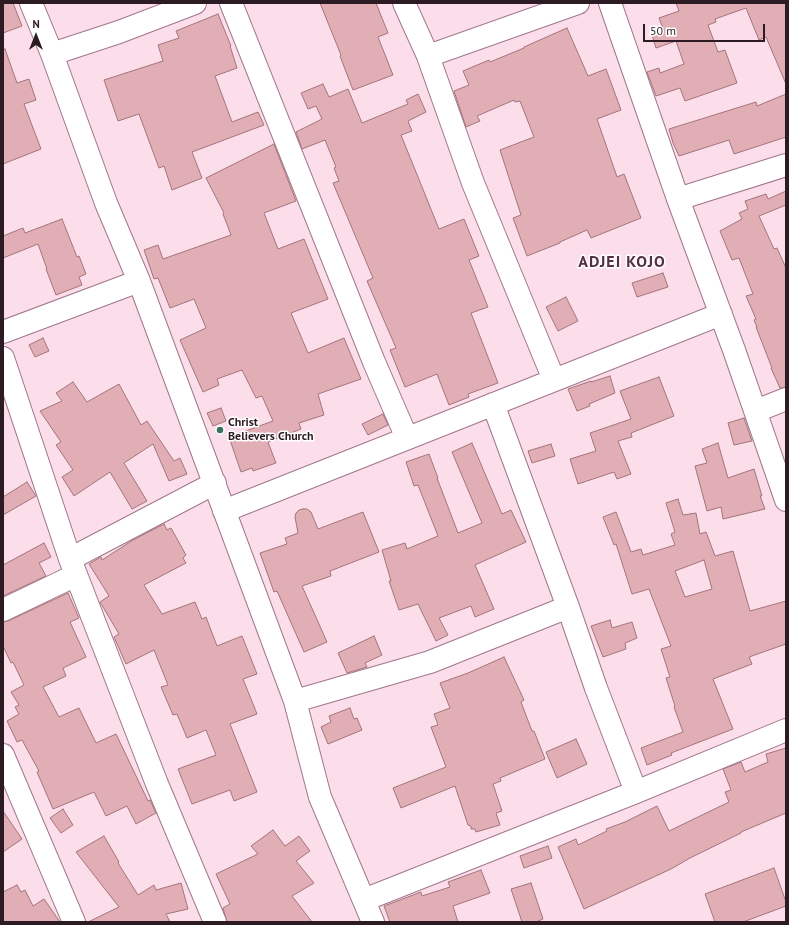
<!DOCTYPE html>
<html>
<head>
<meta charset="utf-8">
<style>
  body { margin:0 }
  #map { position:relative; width:789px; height:925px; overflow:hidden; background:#fcdeeb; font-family:"PT Sans",sans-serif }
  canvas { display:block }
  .frame { position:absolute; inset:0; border:4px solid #2c1b23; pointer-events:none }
  .north { position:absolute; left:16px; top:16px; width:40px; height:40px; -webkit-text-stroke:3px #fff; paint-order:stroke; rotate:0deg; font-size:11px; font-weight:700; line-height:16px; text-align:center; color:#2c1b23 }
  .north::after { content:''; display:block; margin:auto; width:14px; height:18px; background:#2c1b23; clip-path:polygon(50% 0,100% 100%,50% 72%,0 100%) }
  .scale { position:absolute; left:643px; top:24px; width:122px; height:18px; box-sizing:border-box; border:2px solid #2c1b23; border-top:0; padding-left:5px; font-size:12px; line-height:14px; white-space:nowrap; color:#2c1b23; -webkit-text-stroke:3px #fff; paint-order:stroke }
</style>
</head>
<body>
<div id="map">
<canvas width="789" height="925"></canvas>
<div class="frame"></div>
<div class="north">N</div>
<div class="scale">50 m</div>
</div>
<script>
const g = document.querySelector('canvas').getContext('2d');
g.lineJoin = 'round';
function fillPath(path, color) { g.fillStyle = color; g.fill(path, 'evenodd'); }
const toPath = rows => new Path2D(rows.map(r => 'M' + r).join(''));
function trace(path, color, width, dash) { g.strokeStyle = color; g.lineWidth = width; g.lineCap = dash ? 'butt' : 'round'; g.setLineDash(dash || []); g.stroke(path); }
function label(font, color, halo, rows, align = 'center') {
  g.font = font + ' "PT Sans",sans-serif'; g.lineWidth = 3; g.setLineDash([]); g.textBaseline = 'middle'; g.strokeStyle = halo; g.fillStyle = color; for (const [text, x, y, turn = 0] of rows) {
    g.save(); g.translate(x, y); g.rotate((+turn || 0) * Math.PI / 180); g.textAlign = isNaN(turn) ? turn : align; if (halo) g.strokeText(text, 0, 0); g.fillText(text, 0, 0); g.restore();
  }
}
const building = toPath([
  [3,3,13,3,22,26,3,33,3,3],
  [320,3,376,3,388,33,378,37,393,75,353,90,340,56,341,55,320,3],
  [676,3,786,3,786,84,766,37,759,40,746,8,715,19,716,22,708,25,718,52,725,50,737,83,685,101,680,88,656,96,647,72,659,68,660,73,684,64,676,41,656,48,652,35,664,31,659,18,679,11,676,3],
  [218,14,231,46,230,46,237,68,215,76,232,122,258,112,264,125,192,152,202,178,172,190,164,166,159,168,139,114,118,121,104,80,163,61,158,45,179,38,176,31,218,14],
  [567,28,588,76,606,69,621,110,597,119,617,177,624,174,641,218,591,238,587,230,560,242,560,243,527,256,513,218,521,215,500,150,534,137,520,101,515,102,514,100,477,116,480,121,466,127,454,91,469,85,463,71,489,60,490,62,524,48,524,47,567,28],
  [5,49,17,83,29,79,36,100,24,104,41,149,3,164,3,50,5,49],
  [323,84,329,97,348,89,362,123,408,104,406,100,418,94,426,112,408,121,412,131,401,135,439,229,464,219,479,256,469,260,488,307,471,313,498,383,468,394,469,397,449,405,437,374,405,387,390,350,396,348,367,281,373,278,333,183,339,181,334,168,336,167,325,140,302,149,296,132,322,119,316,106,308,109,301,93,323,84],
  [786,94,786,137,734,154,729,140,679,156,673,143,669,129,756,102,757,106,786,94],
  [274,144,296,201,264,213,278,249,304,239,328,299,291,313,308,353,344,338,361,379,318,394,324,415,299,423,301,429,268,442,276,463,253,471,252,468,241,472,229,437,273,421,262,396,256,398,242,370,217,379,219,385,203,392,180,340,206,328,194,299,170,308,158,278,154,279,144,250,158,245,163,259,231,235,223,214,224,213,206,178,274,144],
  [786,191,786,205,759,216,774,249,777,248,786,268,786,387,780,388,771,368,772,368,756,327,757,327,754,320,756,319,746,296,753,294,739,258,732,260,720,231,742,219,739,213,748,209,745,201,766,194,768,199,786,191],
  [62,219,77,257,79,256,86,274,79,277,82,285,56,295,46,269,47,269,38,244,3,258,3,236,23,228,25,233,62,219],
  [663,273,668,287,637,297,632,283,663,273],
  [566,297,578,321,558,331,546,307,566,297],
  [43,338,49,351,35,357,29,345,43,338],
  [610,376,615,393,589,404,590,406,577,411,568,389,591,381,591,382,610,376],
  [659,377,674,416,631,433,632,437,618,441,631,474,617,479,614,472,578,484,570,459,596,451,590,433,631,419,620,391,659,377],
  [73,382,87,402,119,384,141,425,147,421,174,461,180,458,187,474,169,481,153,444,124,463,147,501,132,509,110,472,74,496,62,477,73,470,56,445,61,442,40,411,62,401,56,393,73,382],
  [221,408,226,421,213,426,207,413,221,408],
  [383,414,388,425,368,435,362,424,383,414],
  [744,418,752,441,734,445,728,423,744,418],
  [472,443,502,514,511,510,526,542,475,565,494,609,475,617,471,606,439,618,448,635,436,641,418,604,399,610,389,581,391,581,382,550,405,543,407,549,438,536,418,485,414,486,406,462,429,454,438,478,437,478,458,533,482,523,452,452,472,443],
  [718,443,728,478,754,469,762,496,760,496,765,509,723,519,721,507,707,511,695,466,707,463,702,449,718,443],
  [551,444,555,456,532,463,528,451,551,444],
  [27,482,36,496,3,515,3,497,27,482],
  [678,499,683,515,696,513,700,534,706,532,715,556,733,551,750,611,786,601,786,644,749,657,752,664,713,679,733,729,671,753,672,755,647,765,641,748,683,732,674,707,675,706,666,678,670,677,661,649,671,646,649,589,632,594,616,544,614,545,603,517,616,512,631,552,641,549,643,555,675,545,671,534,675,532,666,503,678,499],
  [704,560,712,589,685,597,675,571,704,560],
  [303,509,307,509,311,512,318,529,363,512,379,552,330,571,331,576,302,586,327,642,304,652,277,591,274,592,260,553,287,544,285,538,298,533,295,517,296,513,299,510,303,509],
  [164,524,167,530,171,528,186,555,183,558,186,563,144,585,162,614,195,602,202,619,206,617,217,646,242,636,257,674,243,679,257,714,230,724,257,792,234,801,230,790,192,804,178,769,216,755,206,730,187,738,177,714,173,715,161,687,168,685,154,650,126,664,114,637,119,634,100,602,109,596,89,564,101,557,102,560,133,540,164,524],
  [44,543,51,557,39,563,46,576,3,596,3,565,44,543],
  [68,593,79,618,70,622,86,657,63,668,66,676,43,687,59,717,79,708,96,743,116,734,148,801,150,800,156,813,136,824,127,806,106,816,94,792,53,809,37,772,39,771,22,740,17,742,7,721,19,714,15,707,19,705,11,692,24,685,13,662,11,663,3,646,3,622,8,621,68,593],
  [610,620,612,628,632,622,637,638,625,643,626,649,603,657,591,626,610,620],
  [374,636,382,655,365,663,367,667,347,673,338,653,374,636],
  [504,657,524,700,521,702,532,731,534,731,545,759,500,778,501,781,493,784,502,811,496,813,500,825,476,832,475,829,471,829,471,826,468,825,455,786,401,808,393,788,446,767,431,727,438,725,434,714,450,708,440,683,468,673,504,657],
  [350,708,354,719,357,718,362,730,328,744,321,727,331,722,329,716,350,708],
  [576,739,587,764,557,778,546,752,576,739],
  [786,748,786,813,741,832,741,833,690,858,671,869,584,909,558,847,576,839,578,845,607,831,606,829,625,822,657,806,669,831,729,802,725,792,731,790,723,769,741,762,745,772,768,762,766,754,786,748],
  [63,809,73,825,61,833,50,818,63,809],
  [3,811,22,839,3,852,3,811],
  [273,830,285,846,299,836,310,851,296,861,314,883,292,896,312,922,227,922,223,908,230,904,216,874,258,854,251,846,273,830],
  [104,836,119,862,118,863,138,895,154,885,156,890,181,883,188,909,166,914,170,922,88,922,119,907,76,852,104,836],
  [548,846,552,858,524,868,520,856,548,846],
  [774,868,786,902,786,906,743,922,715,922,705,894,774,868],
  [481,870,490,893,453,906,458,922,390,922,384,906,421,892,422,896,450,887,448,882,481,870],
  [531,883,543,919,536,922,522,922,511,889,531,883],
  [17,885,21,892,25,890,33,906,44,899,60,922,3,922,3,892,17,885]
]);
const minor = toPath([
  [31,3,52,54,106,203,139,281,295,701,320,797,373,922],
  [231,3,374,362,407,438],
  [404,3,428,56,473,183,554,380],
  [610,3,678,199,734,350,786,500],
  [52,54,119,32,195,3],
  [428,56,578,3],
  [678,199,786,165],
  [3,332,139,281],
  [3,358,70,559,157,784,215,922],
  [756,411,786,399],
  [224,511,721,314],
  [70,559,215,483],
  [568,607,596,688,636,792],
  [3,610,76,575],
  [295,701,430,662,568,607,493,404],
  [3,755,74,922],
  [364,900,636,792,786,730]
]);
const markers = [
  [220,430,4,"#35735f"]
];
const poiNames = [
  ["Christ",228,423],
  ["Believers Church",228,437]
];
const districtNames = [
  ["ADJEI KOJO",622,262]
];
fillPath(building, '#e1aeb5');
trace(building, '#a3747a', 1);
trace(minor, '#a1768a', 24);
trace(minor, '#fff', 22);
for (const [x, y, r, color] of markers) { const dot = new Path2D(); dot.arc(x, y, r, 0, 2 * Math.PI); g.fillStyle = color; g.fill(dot); trace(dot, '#fff', 1.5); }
label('bold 12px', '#2c1b23', '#fff', poiNames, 'left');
g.letterSpacing = '1px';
label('bold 16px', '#552f42', '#fff', districtNames);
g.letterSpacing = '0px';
</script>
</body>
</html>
